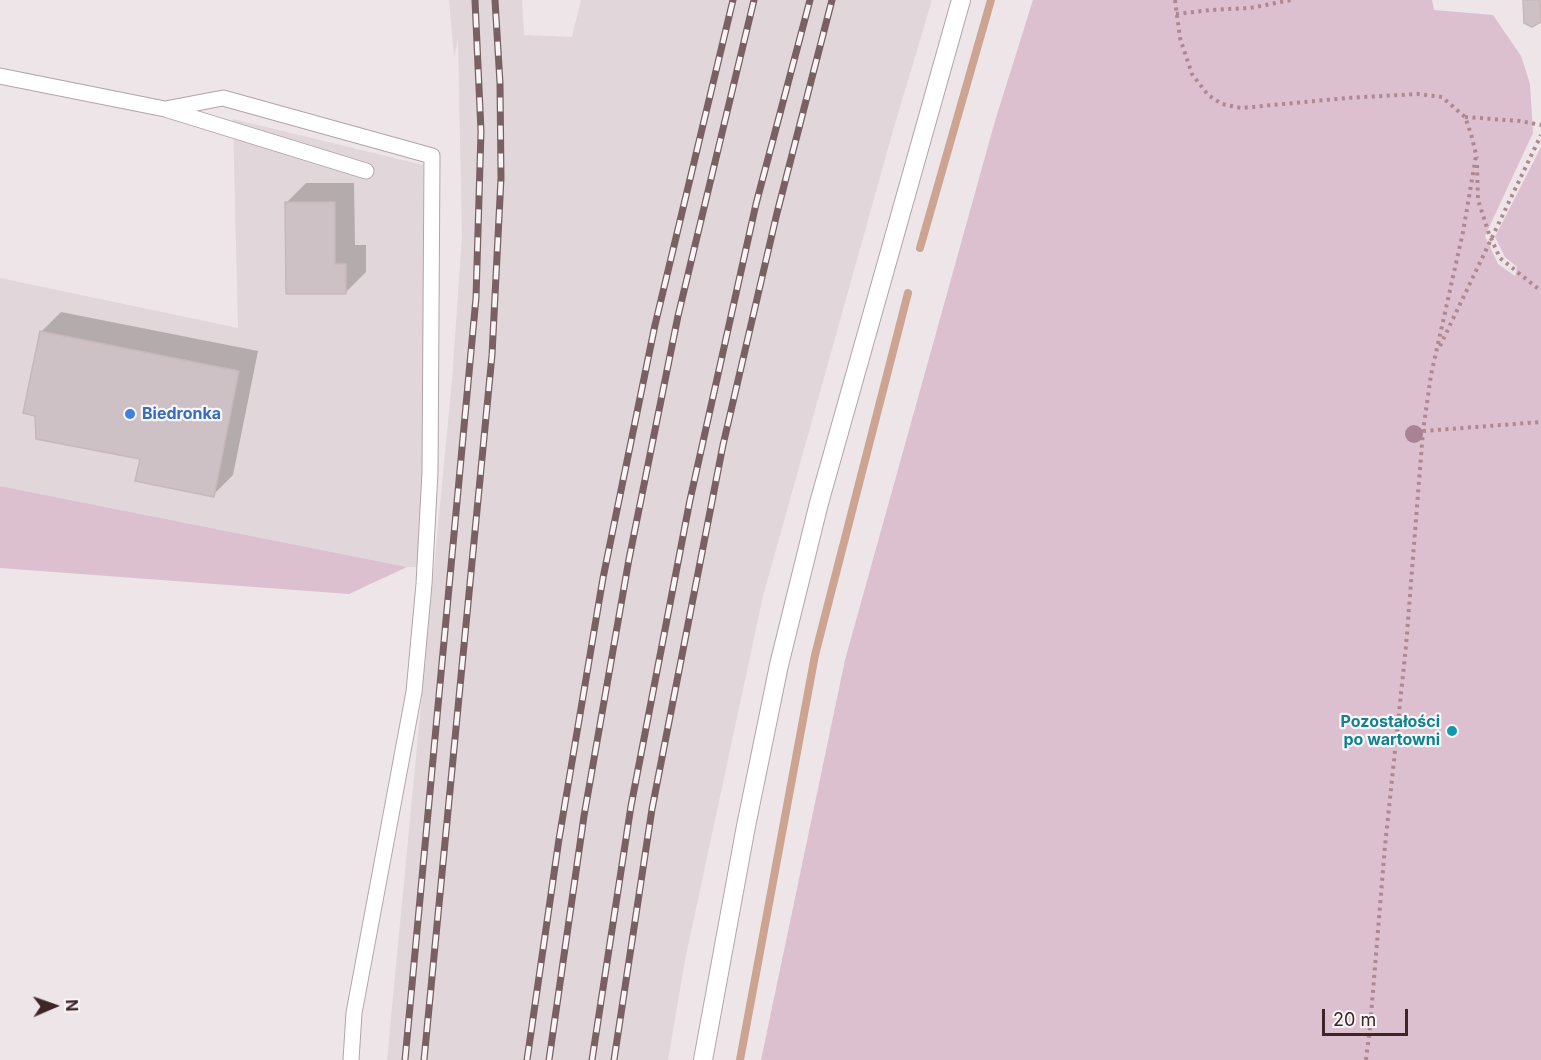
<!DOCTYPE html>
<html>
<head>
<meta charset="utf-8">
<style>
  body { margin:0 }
  #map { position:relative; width:1541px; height:1060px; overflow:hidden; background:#ede5e7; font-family:Inter,sans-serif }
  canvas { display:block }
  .north { position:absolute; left:24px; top:976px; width:60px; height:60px; -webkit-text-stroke:4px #f9f5f7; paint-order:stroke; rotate:88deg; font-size:16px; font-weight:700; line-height:24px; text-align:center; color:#3d2528 }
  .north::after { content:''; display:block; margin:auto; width:21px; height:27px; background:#3d2528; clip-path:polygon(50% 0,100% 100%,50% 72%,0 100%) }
  .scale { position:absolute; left:1322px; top:1009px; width:86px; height:27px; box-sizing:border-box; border:3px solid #3d2528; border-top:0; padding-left:8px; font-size:18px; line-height:21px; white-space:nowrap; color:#3d2528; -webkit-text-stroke:4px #f9f5f7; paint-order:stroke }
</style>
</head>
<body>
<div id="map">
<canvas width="1541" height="1060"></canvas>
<div class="north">N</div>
<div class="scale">20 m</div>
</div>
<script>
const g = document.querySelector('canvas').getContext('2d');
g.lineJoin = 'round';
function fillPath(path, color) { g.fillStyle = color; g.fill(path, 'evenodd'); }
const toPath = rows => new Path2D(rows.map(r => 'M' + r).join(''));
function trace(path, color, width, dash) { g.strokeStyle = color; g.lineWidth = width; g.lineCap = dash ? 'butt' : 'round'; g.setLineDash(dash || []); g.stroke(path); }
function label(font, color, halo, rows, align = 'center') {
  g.font = font + ' Inter,sans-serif'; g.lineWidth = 4.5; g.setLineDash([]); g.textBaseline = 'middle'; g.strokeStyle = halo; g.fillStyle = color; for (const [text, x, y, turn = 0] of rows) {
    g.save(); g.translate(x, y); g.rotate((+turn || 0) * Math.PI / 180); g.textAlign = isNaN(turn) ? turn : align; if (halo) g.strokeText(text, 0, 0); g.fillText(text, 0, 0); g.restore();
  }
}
const built = toPath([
  [449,0,522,0,524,35,572,37,581,0,932,0,894,127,763,596,685,960,668,1060,387,1060,452,380,462,237,458,39,454,57],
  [233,119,423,165,423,567,407,567,0,486,0,278,238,328]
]);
const green = toPath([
  [1033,0,1432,0,1434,10,1493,15,1521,56,1530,84,1533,133,1485,236,1498,264,1515,276,1517,267,1505,257,1495,237,1541,147,1541,1060,761,1060,845,660,995,121],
  [0,486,407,567,349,594,0,568]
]);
const shadow = toPath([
  [306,183,354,183,355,245,366,245,366,272,346,292,286,203],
  [61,312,258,351,233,475,213,495,142,458,41,332]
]);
const stream = toPath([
  [920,248,991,0],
  [740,1060,815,655,908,293]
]);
const building = toPath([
  [1523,0,1540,0,1541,22,1532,27,1524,23,1523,0],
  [285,202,335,202,335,264,346,264,346,294,286,294,285,202],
  [40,331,239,371,214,497,135,481,140,459,36,439,35,416,23,413,40,331]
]);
const path = toPath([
  [1175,0,1180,38,1192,74,1208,95,1222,104,1241,108,1347,98,1418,94,1442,97,1465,117,1471,134,1477,158],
  [1176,14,1211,10,1250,8,1291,0],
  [1465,117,1520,121,1541,125],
  [1477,165,1478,200,1489,234,1500,258,1541,291],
  [1440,346,1541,135],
  [1423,431,1541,422],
  [1366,1060,1370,1027,1385,846,1406,646,1423,431,1431,375,1463,232,1476,156]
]);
const lane = toPath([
  [0,76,165,109,366,171],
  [165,109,223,98,432,156,430,472,424,584,414,692,354,1013,351,1060]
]);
const street = toPath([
  [703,1060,746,826,779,665,819,503,961,0]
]);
const rail = toPath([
  [405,1060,476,298,481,131,475,0],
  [424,1060,492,355,501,178,500,83,495,0],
  [527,1060,559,839,603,578,655,325,733,0],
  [549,1060,584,816,629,559,678,316,754,0],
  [592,1060,631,806,690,500,756,204,810,0],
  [614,1060,652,809,723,445,777,213,832,0]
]);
const trees = [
  [1414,434]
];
const markers = [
  [130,414,6,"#3f7fe0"],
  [1452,731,6,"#0f9aa8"]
];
const shopNames = [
  ["Biedronka",142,414]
];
const cultureNames = [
  ["Pozostałości",1440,722],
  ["po wartowni",1440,740]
];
fillPath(built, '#e1d6d9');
fillPath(green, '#dcc0d0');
fillPath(shadow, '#0003');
trace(stream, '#cda492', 8);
fillPath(building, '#cdc1c5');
trace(building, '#c6b8bb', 1.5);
trace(lane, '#b1a4a6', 17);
trace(street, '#b1a4a6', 20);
trace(path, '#ae888e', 4, [3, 4.5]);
trace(lane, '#fff', 15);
trace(street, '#fff', 18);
trace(rail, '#786063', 7);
trace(rail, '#f9f5f7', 4.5, [14]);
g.fillStyle = '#a98394';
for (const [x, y] of trees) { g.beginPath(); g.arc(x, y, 9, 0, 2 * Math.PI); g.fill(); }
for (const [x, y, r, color] of markers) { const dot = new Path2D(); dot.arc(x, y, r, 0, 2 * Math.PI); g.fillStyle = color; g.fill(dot); trace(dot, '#f9f5f7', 2); }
label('bold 16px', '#366cbe', '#f9f5f7', shopNames, 'left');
label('bold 16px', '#0d838f', '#f9f5f7', cultureNames, 'right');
</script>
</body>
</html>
